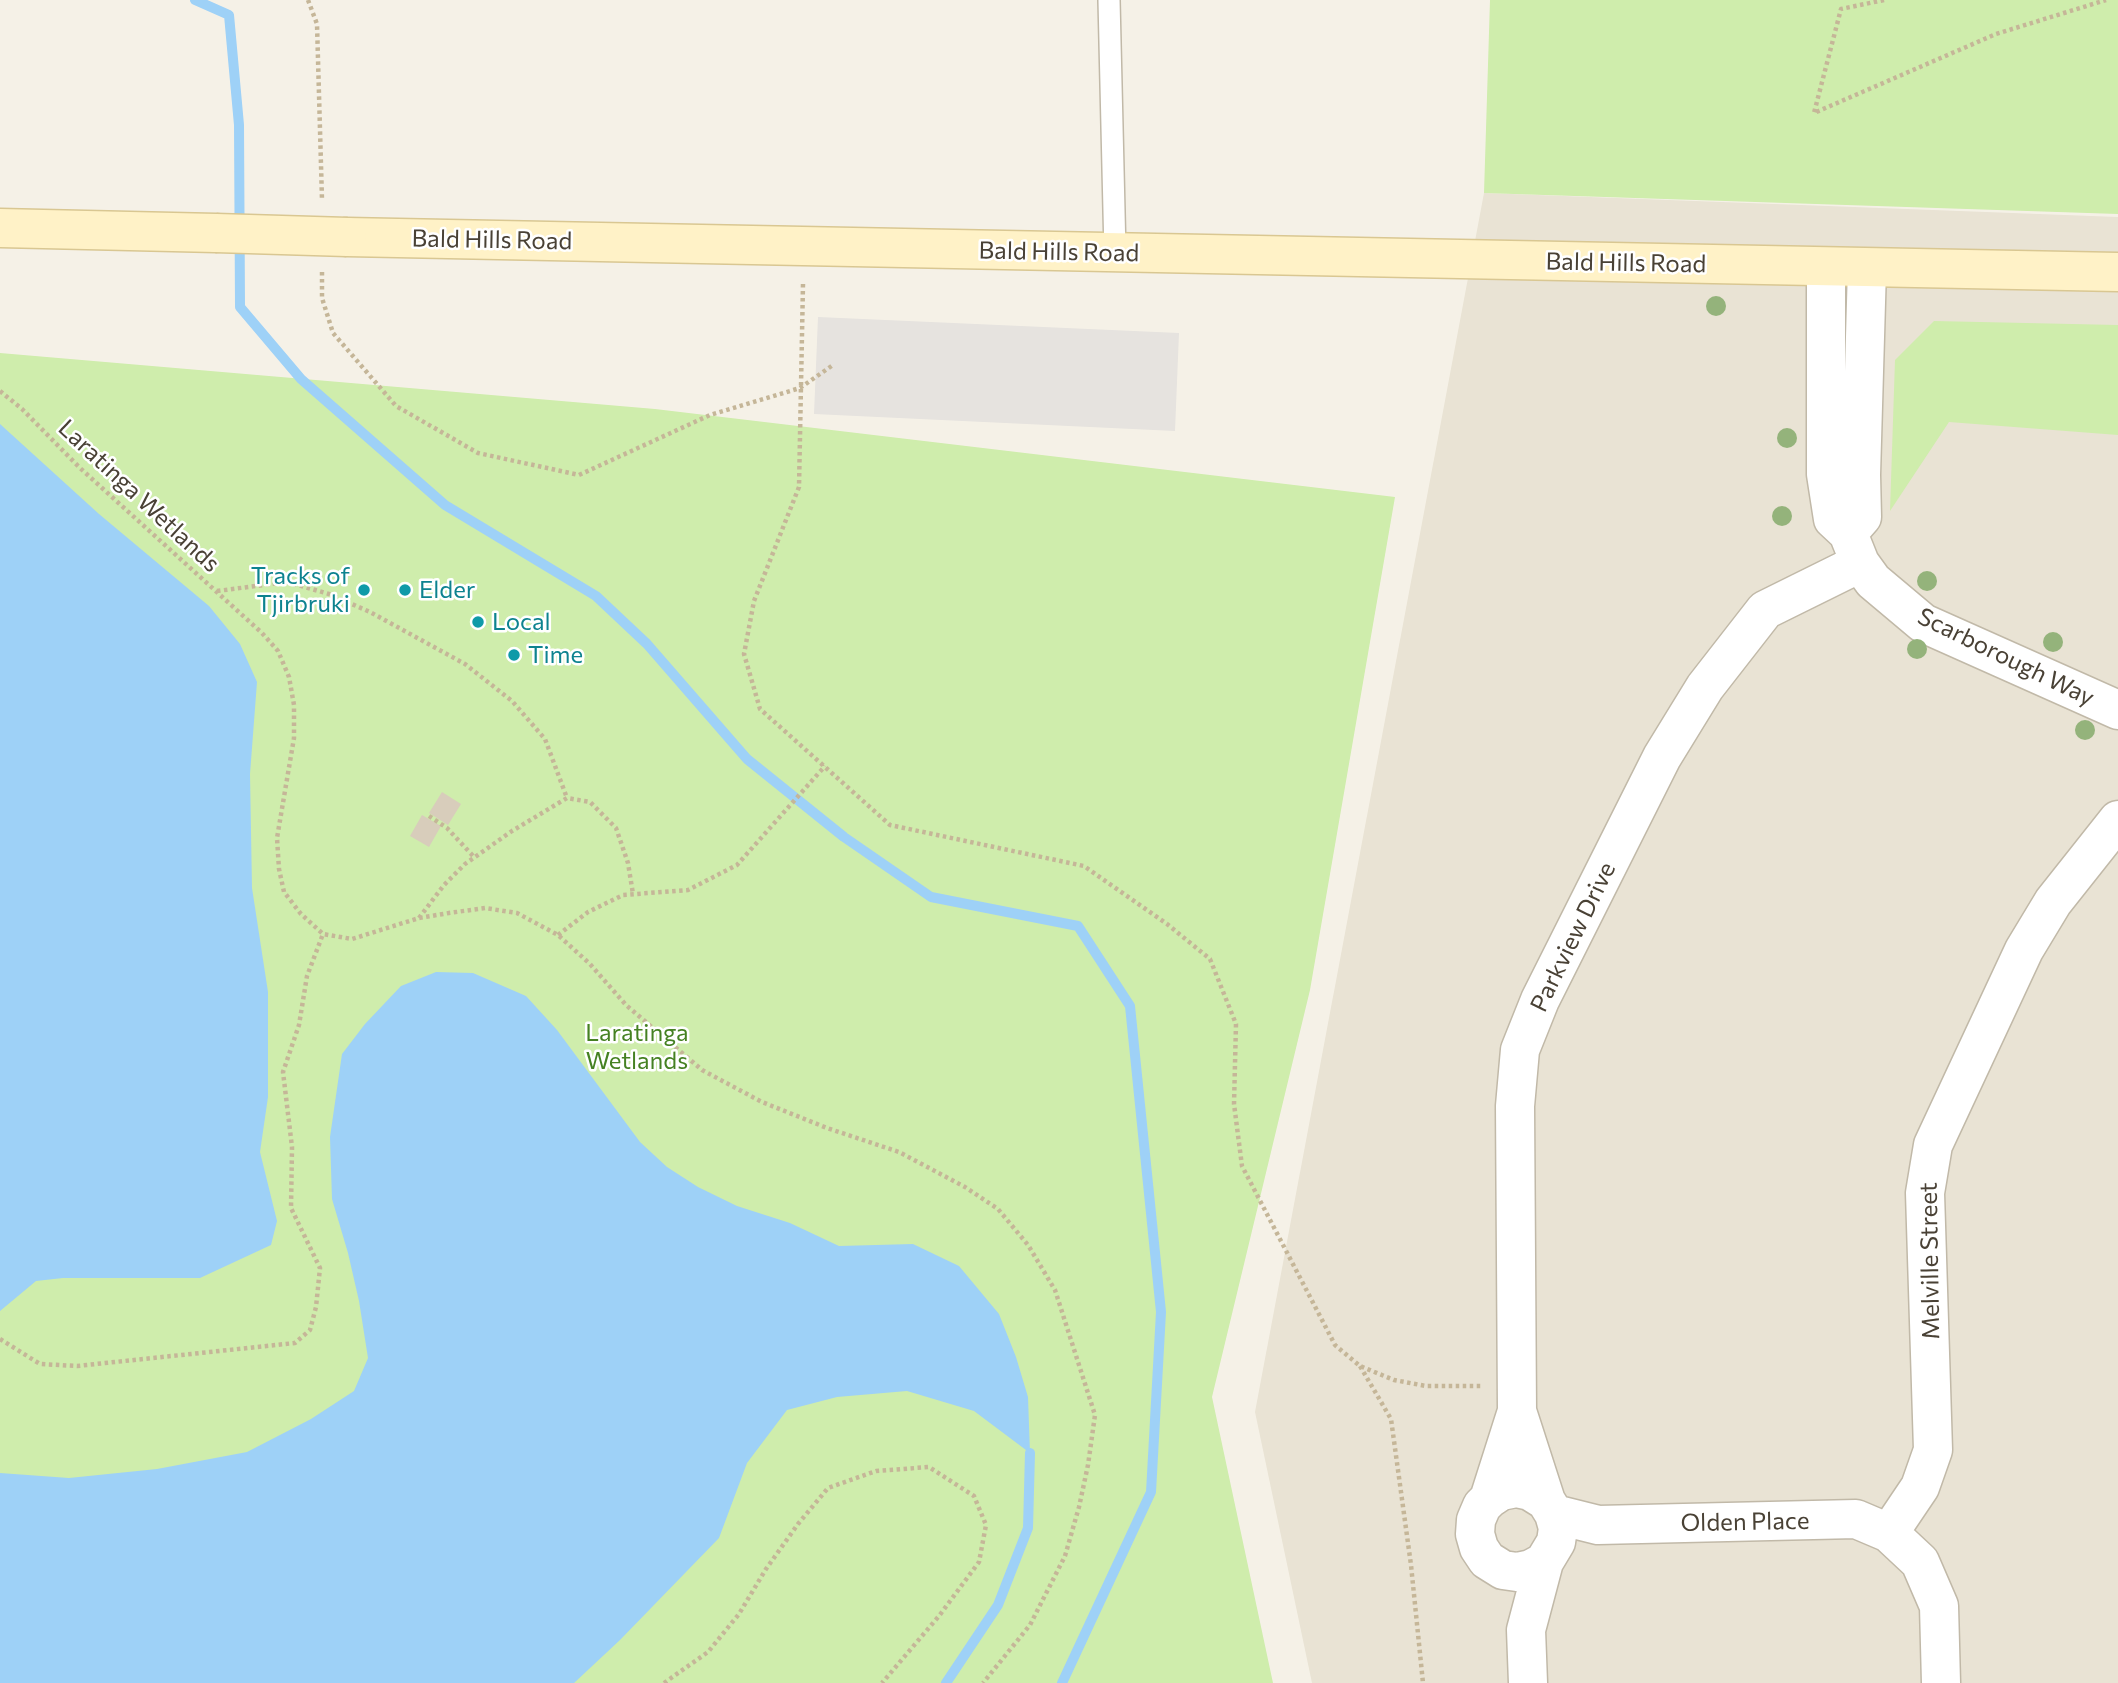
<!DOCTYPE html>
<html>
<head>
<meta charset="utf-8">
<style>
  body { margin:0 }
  canvas { display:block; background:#f5f1e7 }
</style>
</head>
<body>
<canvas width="2118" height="1683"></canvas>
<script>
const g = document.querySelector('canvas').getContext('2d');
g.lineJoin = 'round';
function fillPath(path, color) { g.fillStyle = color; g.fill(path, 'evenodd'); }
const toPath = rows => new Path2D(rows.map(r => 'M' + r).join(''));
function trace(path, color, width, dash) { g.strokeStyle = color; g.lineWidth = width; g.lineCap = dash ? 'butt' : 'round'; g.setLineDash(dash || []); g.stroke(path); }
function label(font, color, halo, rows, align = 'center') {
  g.font = font + ' Commissioner,sans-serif'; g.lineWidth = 5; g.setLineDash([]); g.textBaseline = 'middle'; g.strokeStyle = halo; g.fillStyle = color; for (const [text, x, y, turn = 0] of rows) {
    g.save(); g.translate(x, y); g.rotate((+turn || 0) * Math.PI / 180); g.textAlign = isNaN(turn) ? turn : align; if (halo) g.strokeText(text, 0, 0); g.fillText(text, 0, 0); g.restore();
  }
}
const residential = toPath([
  [1484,193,2118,217,2118,1683,1312,1683,1255,1412]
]);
const green = toPath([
  [1490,0,2118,0,2118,214,1484,193],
  [1934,321,2118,325,2118,435,1949,422,1890,511,1895,360],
  [0,353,655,409,1395,497,1310,990,1212,1397,1273,1683,0,1683]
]);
const parking = toPath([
  [818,317,1179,333,1175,431,814,414]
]);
const water = toPath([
  [0,424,99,514,209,606,240,644,257,682,250,774,252,888,268,992,268,1097,260,1152,277,1221,271,1245,200,1278,63,1278,36,1281,0,1311],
  [436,972,473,973,526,996,557,1030,640,1142,667,1167,698,1187,737,1206,790,1223,839,1246,913,1244,959,1266,999,1314,1016,1357,1028,1397,1030,1453,974,1411,907,1391,837,1397,787,1410,747,1463,719,1538,620,1640,574,1683,0,1683,0,1473,69,1478,157,1469,247,1452,311,1419,354,1391,368,1358,359,1301,348,1253,332,1199,330,1137,342,1054,365,1024,401,986]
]);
const stream = toPath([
  [195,0,229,15,239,125,240,307,301,379,445,505,596,596,647,644,747,759,844,837,931,897,1078,926,1130,1006,1161,1312,1151,1492,1062,1683],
  [946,1683,998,1605,1028,1528,1030,1453]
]);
const building = toPath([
  [442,792,461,804,448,825,429,813],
  [422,815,441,826,429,847,410,836]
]);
const path = toPath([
  [308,0,317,24,322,200],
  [1884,0,1841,9,1814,113,1996,34,2106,0],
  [322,272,322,298,333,333,396,406,478,453,579,475,710,415,800,388,833,365],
  [803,284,799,487,754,601,744,654,760,709,890,825,1084,866,1167,924,1210,959,1236,1024,1234,1104,1242,1166,1335,1345,1360,1366,1394,1380,1426,1386,1481,1386],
  [0,391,22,409,80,468,262,633,278,651,289,677,294,705,294,738,277,838,279,869,284,892,301,914,323,934,352,939,419,918,449,913,485,908,517,913,558,935,590,964,626,1005,702,1070,762,1102,827,1128,899,1152,965,1187,998,1209,1028,1245,1055,1290,1095,1415,1088,1465,1079,1507,1065,1556,1030,1625,983,1683],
  [217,591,287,582,329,594,370,612,465,664,512,701,545,739,567,798],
  [429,816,447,828,474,857],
  [419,918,444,885,465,864,512,831,567,798,590,802,616,828,628,863,633,894],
  [558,935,588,912,623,895,688,890,737,865,825,766],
  [0,1339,40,1364,77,1366,295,1343,310,1330,316,1307,320,1268,291,1208,292,1147,283,1072,299,1025,307,976,323,934],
  [1360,1366,1391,1419,1411,1565,1423,1683],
  [664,1683,708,1652,739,1614,766,1569,798,1524,828,1488,876,1471,929,1467,974,1496,986,1525,979,1562,939,1616,882,1683]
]);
const lane = toPath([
  [1109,0,1115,253]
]);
const street = toPath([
  [1826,267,1826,474,1833,519,1848,533,1860,563,1873,581,1923,623,2118,710],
  [1848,533,1862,517,1861,475,1867,268],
  [1489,1499,1517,1411],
  [1546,1501,1517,1411,1515,1106,1520,1050,1540,1000,1662,757,1705,687,1765,610,1860,563],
  [1554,1514,1598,1525,1856,1519,1889,1533],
  [1528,1683,1526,1630,1544,1562,1556,1542,1558,1528,1554,1514,1546,1501,1530,1491,1516,1488,1501,1491,1489,1499,1482,1506,1476,1520,1475,1534,1479,1548,1487,1560,1503,1570,1517,1572,1531,1569,1544,1562],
  [1941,1683,1939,1606,1920,1562,1889,1533,1920,1487,1933,1450,1925,1193,1933,1145,2024,950,2053,902,2118,820]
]);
const secondary = toPath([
  [0,228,216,233],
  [347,237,2118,272]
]);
const secondaryBridge = toPath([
  [216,233,347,237]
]);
const trees = [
  [1716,306],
  [1787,438],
  [1782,516],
  [1927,581],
  [2053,642],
  [1917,649],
  [2085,730]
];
const markers = [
  [364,590,7,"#0f9aa8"],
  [405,590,7,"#0f9aa8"],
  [478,622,7,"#0f9aa8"],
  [514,655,7,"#0f9aa8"]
];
const streetNames = [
  ["Bald Hills Road",492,240,1],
  ["Bald Hills Road",1059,252,1],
  ["Bald Hills Road",1626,263,1],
  ["Laratinga Wetlands",139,496,43],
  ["Scarborough Way",2006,657,26],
  ["Parkview Drive",1573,937,-64],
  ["Melville Street",1930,1261,-91],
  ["Olden Place",1745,1522,-1]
];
const cultureNames = [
  ["Tracks of",350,576,"right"],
  ["Tjirbruki",350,604,"right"],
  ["Elder",419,590],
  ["Local",492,622],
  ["Time",528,655]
];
const parkNames = [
  ["Laratinga",637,1033],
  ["Wetlands",637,1061]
];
fillPath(residential, '#e9e3d4');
fillPath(green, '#cfedac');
fillPath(parking, '#e6e3df');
fillPath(water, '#9ed1f7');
trace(stream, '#9ed1f7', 10);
fillPath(building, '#d8cdbb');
trace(lane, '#c1b9a8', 24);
trace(street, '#c1b9a8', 41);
trace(secondary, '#d9c792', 41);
trace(path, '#c5b698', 4.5, [3.5, 3.5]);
trace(lane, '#fff', 21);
trace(street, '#fff', 38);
trace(secondary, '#fff2c7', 38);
trace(secondaryBridge, '#d9c792', 41, []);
trace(secondaryBridge, '#fff2c7', 38);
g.fillStyle = '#94b37b';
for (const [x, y] of trees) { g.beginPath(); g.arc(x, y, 10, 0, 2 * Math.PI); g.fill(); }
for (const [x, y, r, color] of markers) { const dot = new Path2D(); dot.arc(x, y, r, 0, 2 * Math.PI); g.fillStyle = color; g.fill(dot); trace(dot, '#fff', 2.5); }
label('24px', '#494135', '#fff', streetNames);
label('24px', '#0d838f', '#fff', cultureNames, 'left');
label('24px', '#458122', '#fff', parkNames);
</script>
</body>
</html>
